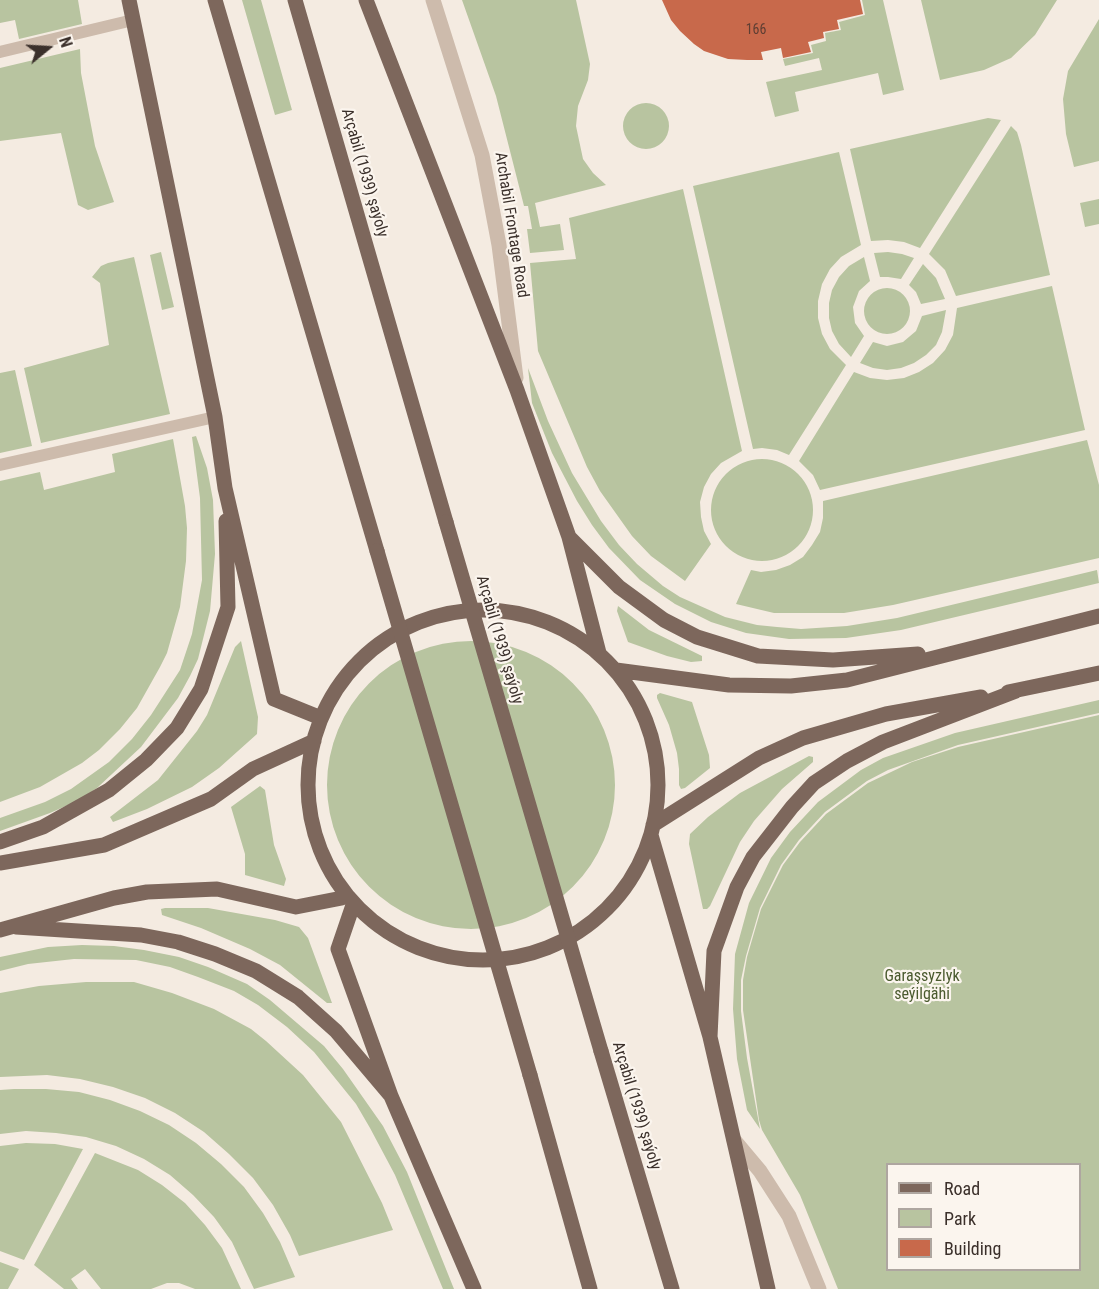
<!DOCTYPE html>
<html>
<head>
<meta charset="utf-8">
<style>
  body { margin:0 }
  #map { position:relative; width:1099px; height:1289px; overflow:hidden; background:#f4ebe1; font-family:"Roboto Condensed",sans-serif }
  canvas { display:block }
  .legend { position:absolute; left:886px; top:1163px; width:195px; height:108px; box-sizing:border-box; background:#fbf5ee; border:2px solid #aea6a0; margin:0; padding:8px 10px; list-style:none; font-size:18px; color:#3b302b }
  .legend li { display:flex; align-items:center; gap:12px; height:30px }
  .legend b { width:30px; border:2px solid #aea6a0 }
  .north { position:absolute; left:18px; top:18px; width:60px; height:60px; -webkit-text-stroke:4px #fbf5ee; paint-order:stroke; rotate:72deg; font-size:16px; font-weight:700; line-height:24px; text-align:center; color:#3b302b }
  .north::after { content:''; display:block; margin:auto; width:21px; height:27px; background:#3b302b; clip-path:polygon(50% 0,100% 100%,50% 72%,0 100%) }
</style>
</head>
<body>
<div id="map">
<canvas width="1099" height="1289"></canvas>
<ul class="legend">
<li><b style="height:8px;background:#7d675c"></b>Road</li>
<li><b style="height:16px;background:#b8c4a0"></b>Park</li>
<li><b style="height:16px;background:#c8694b"></b>Building</li>
</ul>
<div class="north">N</div>
</div>
<script>
const g = document.querySelector('canvas').getContext('2d');
g.lineJoin = 'round';
function fillPath(path, color) { g.fillStyle = color; g.fill(path, 'evenodd'); }
const toPath = rows => new Path2D(rows.map(r => 'M' + r).join(''));
function trace(path, color, width, dash) { g.strokeStyle = color; g.lineWidth = width; g.lineCap = dash ? 'butt' : 'round'; g.setLineDash(dash || []); g.stroke(path); }
function label(font, color, halo, rows, align = 'center') {
  g.font = font + ' "Roboto Condensed",sans-serif'; g.lineWidth = 4.5; g.setLineDash([]); g.textBaseline = 'middle'; g.strokeStyle = halo; g.fillStyle = color; for (const [text, x, y, turn = 0] of rows) {
    g.save(); g.translate(x, y); g.rotate((+turn || 0) * Math.PI / 180); g.textAlign = isNaN(turn) ? turn : align; if (halo) g.strokeText(text, 0, 0); g.fillText(text, 0, 0); g.restore();
  }
}
const green = toPath([
  [0,0,78,0,82,24,19,39,15,20,0,23],
  [242,0,261,0,292,110,275,115],
  [462,0,576,0,590,64,588,80,578,106,576,126,583,159,593,173,606,185,535,203,540,227,560,224,564,250,530,253,527,229,532,229,528,206,524,206,496,96],
  [862,0,883,0,904,90,883,95,878,73,795,92,799,111,775,117,766,82,822,70,819,58,785,66,783,59,813,53,811,45,826,41,825,33,841,30,839,22,865,15],
  [921,0,1057,0,1035,35,1011,58,984,70,940,80],
  [1099,19,1099,161,1074,167,1066,134,1063,99,1068,71],
  [80,49,81,73,95,146,114,202,88,210,78,205,61,133,0,141,0,68],
  '623 126a23 23 0 1 1 46 0a23 23 0 1 1-46 0Z',
  [988,118,1001,120,920,248,904,242,888,240,871,241,850,149],
  [1011,126,1017,132,1021,145,1050,275,956,296,945,270,929,254],
  [839,152,861,245,841,257,830,269,822,284,818,301,818,318,822,334,830,349,846,365,789,455,777,450,762,448,753,449,693,186],
  [683,189,742,451,721,463,711,474,704,487,700,502,701,517,704,531,711,544,685,581,651,556,632,536,600,491,587,467,538,351,530,263,576,259,569,218],
  [1099,199,1099,224,1085,227,1080,203],
  [161,252,174,307,162,310,150,255],
  [888,252,902,254,914,258,901,279,888,277,880,277,874,253],
  [134,257,170,414,41,443,24,368,109,345,100,283,92,277,101,266,108,263],
  [864,257,870,281,859,291,853,307,855,323,864,336,851,357,839,344,832,331,829,318,829,303,832,290,839,277,849,266],
  [923,264,936,278,945,299,921,304,916,292,909,285],
  [1052,286,1085,430,820,490,813,475,799,461,854,372,870,378,887,380,904,378,919,372,933,363,945,350,953,335,957,308],
  '864 311a23 23 0 1 1 46 0a23 23 0 1 1-46 0Z',
  [946,310,942,332,936,345,926,355,914,363,901,368,887,370,873,368,860,363,873,342,887,346,903,342,916,331,922,316],
  [528,368,548,421,572,473,601,521,619,545,637,564,663,586,680,597,725,617,757,625,777,627,801,629,847,626,897,618,1097,570,1099,583,901,630,846,638,789,639,746,633,711,622,675,604,640,580,609,548,592,525,577,501,552,453,532,403],
  [15,370,32,446,0,453,0,373],
  [196,436,207,468,213,500,215,554,210,611,198,659,190,676,178,698,141,747,97,788,77,801,50,813,0,831,0,818,45,802,71,789,109,762,132,739,151,715,180,670,192,634,202,580,200,498,192,437],
  [173,439,185,506,187,528,186,561,180,607,167,653,160,667,137,708,120,729,99,750,82,763,40,787,0,802,0,481,40,472,44,490,115,472,112,454],
  [1087,440,1099,485,1099,558,893,605,844,613,774,613,736,604,751,570,761,572,776,570,790,565,803,557,812,545,820,532,823,518,823,501],
  '711 510a51 51 0 1 1 102 0a51 51 0 1 1-102 0Z',
  [618,606,649,630,702,656,702,661,691,662,667,656,628,642,617,611],
  [241,641,258,717,257,734,219,768,192,787,147,809,113,822,110,817,158,780,197,731,207,715,235,647],
  '327 785a144 144 0 1 1 288 0a144 144 0 1 1-288 0Z',
  [660,693,692,702,709,755,710,768,685,788,681,789,679,785,679,769,677,753,669,725,657,698,657,695],
  [1099,700,1099,713,958,745,888,770,867,781,825,812,799,840,781,865,760,908,746,956,741,980,741,1011,747,1058,760,1129,747,1110,737,1059,733,1009,735,954,749,903,771,858,790,832,818,802,861,770,883,758,955,733],
  [1099,715,1099,1289,838,1289,800,1195,762,1130,759,1120,743,1010,743,980,747,957,761,909,783,865,800,842,826,814,868,783,912,762,958,747],
  [888,1164,1080,1164,1080,1270,888,1270],
  [809,756,813,757,813,762,782,789,754,821,740,842,710,906,707,909,703,909,689,844,690,834,708,817,740,793],
  [260,786,265,790,274,845,286,879,284,886,245,875,245,854,231,807],
  [165,908,208,908,275,920,299,927,308,938,332,1003,327,1003,280,965,250,949,201,928,162,915,161,909],
  [82,945,114,946,144,950,179,957,208,967,247,984,270,1000,324,1046,343,1069,383,1126,407,1172,454,1289,443,1289,395,1175,370,1128,356,1104,314,1052,287,1027,258,1005,234,991,198,977,170,967,136,960,74,959,28,964,0,971,0,957,48,947],
  [86,982,134,982,172,993,214,1009,251,1029,266,1041,303,1075,341,1122,382,1203,393,1230,299,1256,290,1235,273,1205,253,1178,229,1154,204,1132,175,1113,145,1098,113,1087,80,1079,47,1075,0,1077,0,993,39,986],
  [14,1089,46,1089,79,1092,110,1100,140,1111,169,1125,196,1143,221,1164,244,1187,263,1213,280,1242,295,1277,254,1289,232,1242,214,1217,193,1195,170,1175,144,1159,116,1146,86,1137,56,1133,26,1131,0,1134,0,1090],
  [26,1143,55,1144,83,1149,24,1260,0,1251,0,1146],
  [95,1153,138,1170,162,1185,185,1203,205,1225,222,1248,241,1289,195,1289,179,1283,167,1283,151,1289,101,1289,85,1269,71,1279,78,1289,64,1289,34,1265],
  [0,1262,19,1269,8,1289,0,1289]
]);
const building = toPath([
  [662,0,860,0,863,14,837,20,839,29,823,32,824,38,808,42,811,52,783,58,781,48,761,52,763,60,747,60,728,59,704,51,694,44,680,31,671,20]
]);
const lane = toPath([
  [0,52,133,20],
  [0,465,215,417]
]);
const street = toPath([
  [433,0,482,155,499,245,516,378],
  [734,1140,760,1171,789,1216,819,1289]
]);
const primary = toPath([
  [129,0,215,417,225,488,274,699,321,718],
  [215,0,377,551],
  [295,0,446,522],
  [366,0,517,390,569,537,599,653],
  [569,537,619,587,664,620,697,637,758,656,833,660,918,654],
  '308 785a175 175 0 1 1 350 0a175 175 0 1 1-350 0Z',
  [616,670,729,685,791,686,847,680,1099,616],
  [1008,692,1099,673],
  [653,825,759,758,803,738,886,714,981,697],
  [651,835,710,1037,768,1289],
  [0,842,43,827,109,790,146,760,177,728,201,689,228,607,226,521],
  [0,863,104,845,211,799,253,769,314,741],
  [352,908,338,949,391,1096,474,1289],
  [16,927,141,935,178,942,215,954,256,971,298,997,336,1031,391,1096],
  [0,930,114,898,147,892,217,889,296,907,342,898],
  [710,1037,714,951,737,887,753,857,792,807,814,783,847,761,883,742,1016,691],
  [601,1051,672,1289],
  [530,1075,590,1289]
]);
const primaryBridge = toPath([
  [446,522,601,1051],
  [377,551,530,1075]
]);
const numberNames = [
  ["166",756,30]
];
const streetNames = [
  ["Arçabil (1939) şaýoly",364,173,74],
  ["Archabil Frontage Road",511,225,81],
  ["Arçabil (1939) şaýoly",499,640,74],
  ["Arçabil (1939) şaýoly",636,1106,73]
];
const parkNames = [
  ["Garaşsyzlyk",922,977],
  ["seýilgähi",922,995]
];
fillPath(green, '#b8c4a0');
fillPath(building, '#c8694b');
trace(lane, '#cdbbac', 12);
trace(street, '#cdbbac', 15);
trace(primary, '#7d675c', 15);
trace(primaryBridge, '#7d675c', 15);
label('14px', '#5e3e33', null, numberNames);
label('16px', '#3b302b', '#fbf5ee', streetNames);
label('16px', '#4a5a2e', '#fbf5ee', parkNames);
</script>
</body>
</html>
